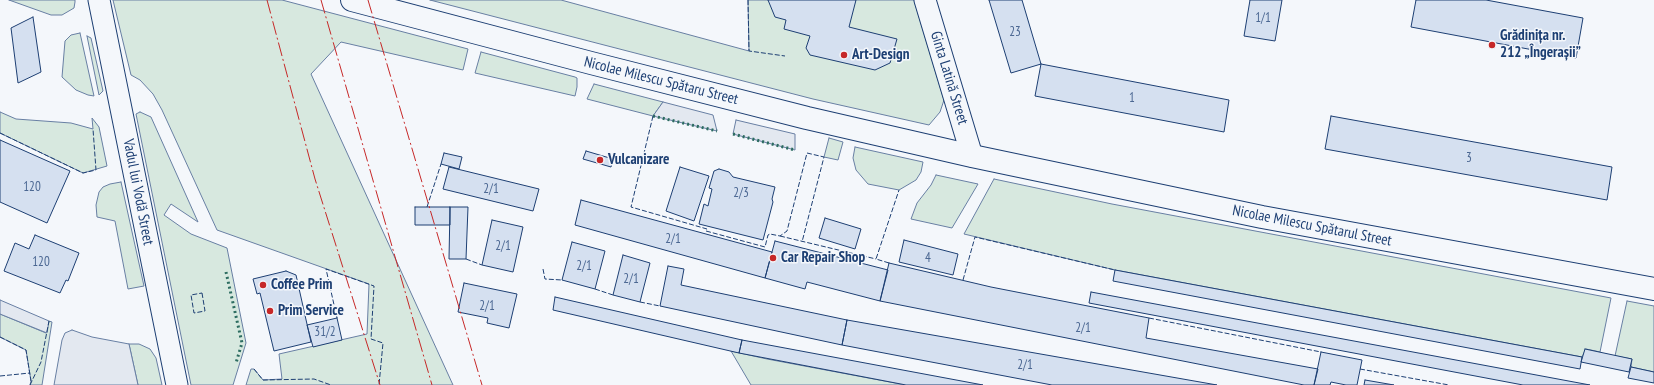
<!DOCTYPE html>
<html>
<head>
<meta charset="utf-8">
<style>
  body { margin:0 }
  canvas { display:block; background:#f4f7fb }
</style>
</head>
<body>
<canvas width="1654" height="385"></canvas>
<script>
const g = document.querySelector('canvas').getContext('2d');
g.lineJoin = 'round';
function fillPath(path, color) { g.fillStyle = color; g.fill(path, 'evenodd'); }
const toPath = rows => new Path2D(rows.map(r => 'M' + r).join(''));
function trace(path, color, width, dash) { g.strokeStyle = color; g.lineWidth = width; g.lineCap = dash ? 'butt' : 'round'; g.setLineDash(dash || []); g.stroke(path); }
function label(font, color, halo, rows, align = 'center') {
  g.font = font + ' "PT Sans Narrow",sans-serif'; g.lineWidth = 3; g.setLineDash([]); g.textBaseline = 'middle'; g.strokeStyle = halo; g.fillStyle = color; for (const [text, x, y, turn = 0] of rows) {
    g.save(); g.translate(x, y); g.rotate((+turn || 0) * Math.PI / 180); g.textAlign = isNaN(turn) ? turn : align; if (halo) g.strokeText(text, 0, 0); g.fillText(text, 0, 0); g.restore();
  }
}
const green = toPath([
  [9,0,75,0,75,2,74,8,62,15,51,15,9,0],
  [113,0,282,0,468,49,463,70,341,42,311,74,453,385,246,385,251,369,254,369,263,380,282,379,279,354,367,334,369,284,217,230,162,110,153,94,140,80,131,75,113,0],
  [430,0,561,0,749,51,748,0,914,0,944,100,940,112,929,125,813,99,430,0],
  [80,33,94,96,88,95,76,90,62,77,65,41,71,35,80,33],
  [87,36,91,38,103,91,99,95,87,36],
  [481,52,575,77,577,78,577,87,575,96,475,73,481,52],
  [594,84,663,102,653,116,587,99,594,84],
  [0,112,16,119,71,123,93,129,92,118,99,127,107,166,83,173,0,133,0,112],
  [140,112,151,117,198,222,171,204,164,215,191,234,227,248,246,343,233,385,191,385,136,114,140,112],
  [829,138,843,142,838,160,824,157,829,138],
  [855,147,923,162,921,172,916,180,899,190,868,184,856,170,853,158,855,147],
  [936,175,978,184,952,228,911,219,917,203,931,185,936,175],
  [994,179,1112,204,1611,298,1600,352,1586,349,1582,357,1115,270,964,234,994,179],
  [121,182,144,286,128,289,115,221,97,217,96,205,99,192,103,187,110,184,121,182],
  [1627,301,1654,306,1654,372,1631,367,1632,359,1615,356,1627,301],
  [0,314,46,333,49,321,52,322,42,385,30,385,31,381,26,350,0,337,0,314],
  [129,344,139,344,150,349,156,358,162,385,138,385,129,344],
  [731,351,767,359,906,385,751,385,731,351]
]);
const parking = toPath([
  [663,102,713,115,717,131,653,116,663,102],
  [736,120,795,134,795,150,733,134,736,120],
  [0,300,49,321,47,333,0,314,0,300],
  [72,330,92,337,129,344,138,385,54,385,62,340,65,333,72,330]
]);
const building = toPath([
  [768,0,856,0,849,27,897,39,890,63,875,70,810,55,806,48,810,36,784,29,786,20,775,17,768,0],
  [989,0,1022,0,1041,64,1011,73,989,0],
  [1250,0,1282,0,1275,41,1244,36,1250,0],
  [1416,0,1486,0,1583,18,1576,58,1411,27,1416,0],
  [33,17,41,72,18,83,11,28,33,17],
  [1041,64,1229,100,1224,132,1035,96,1041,64],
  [1331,116,1612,167,1607,200,1325,149,1331,116],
  [0,140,70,171,47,223,0,202,0,140],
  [586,151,613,159,611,167,583,159,586,151],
  [444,153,462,157,459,169,441,164,444,153],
  [449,167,539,189,533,211,443,189,449,167],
  [680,167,709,176,694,221,666,211,680,167],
  [719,169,729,172,733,177,775,187,772,199,773,202,763,240,699,224,704,204,708,206,712,189,709,188,714,171,719,169],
  [581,200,772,252,765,278,575,225,581,200],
  [415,207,450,207,450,225,415,225,415,207],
  [450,207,468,207,466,259,449,259,450,207],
  [825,218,861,229,855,249,819,238,825,218],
  [492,220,523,227,513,272,482,265,492,220],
  [35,235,79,253,68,281,66,280,60,293,4,271,15,243,29,249,35,235],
  [904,240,958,254,953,275,899,262,904,240],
  [775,241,888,270,880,301,807,282,805,289,765,278,775,241],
  [572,242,605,251,595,289,562,280,572,242],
  [623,255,650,263,640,302,613,295,623,255],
  [889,263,991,287,1149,318,1146,338,1318,369,1314,385,1304,385,880,301,889,263],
  [668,266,684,269,681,285,847,320,842,345,660,306,668,266],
  [1115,270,1582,357,1580,369,1113,281,1115,270],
  [286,271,296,275,311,342,274,351,260,293,257,294,253,279,286,271],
  [464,283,517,294,509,328,487,323,488,318,458,312,464,283],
  [1091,292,1590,385,1523,385,1089,303,1091,292],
  [555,297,742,340,739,353,553,310,555,297],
  [337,318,342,340,313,347,307,325,337,318],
  [847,320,1217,385,1052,385,842,345,847,320],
  [742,340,983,385,906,385,739,353,742,340],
  [1585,349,1632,359,1629,372,1581,362,1585,349],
  [1321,352,1362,360,1357,385,1346,385,1331,382,1330,385,1314,385,1321,352],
  [1631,367,1654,372,1654,383,1628,378,1631,367],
  [1365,380,1394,385,1364,385,1365,380]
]);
const secondary = toPath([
  [99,0,177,385],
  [925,0,972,156]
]);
const primary = toPath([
  [352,0,591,63,807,118,972,156,1262,217,1654,289]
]);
const hedge = toPath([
  [653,116,717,131],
  [733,134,795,150],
  [226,272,242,343,236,363]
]);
const fence = toPath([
  [748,0,749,51,785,56],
  [653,116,631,207,707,229,706,231,765,247,768,235,770,234,780,236,787,231,807,153,824,157,802,242],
  [0,133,83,173,96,170,93,129],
  [427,207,441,164],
  [780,236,876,259],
  [466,259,482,265],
  [889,263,876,259,899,190],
  [543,269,545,279,562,280],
  [963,280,975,237,1115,270],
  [595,289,613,295],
  [202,293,205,311,194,313,191,295,202,293],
  [640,302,660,306],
  [337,318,326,269,374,286,371,339,383,343,379,385],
  [1149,318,1321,352],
  [0,337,26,350,31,381],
  [254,369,263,380,314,379,331,385],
  [1360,369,1449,385],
  [0,376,30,373],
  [30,385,41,362,49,321]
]);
const power = toPath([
  [267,0,315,179,380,385],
  [321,0,432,385],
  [368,0,482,385]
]);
const markers = [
  [1492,45,4,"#c62828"],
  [844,55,4,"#c62828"],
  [600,160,4,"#c62828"],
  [773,258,4,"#c62828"],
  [263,285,4,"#c62828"],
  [270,311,4,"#c62828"]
];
const numberNames = [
  ["1/1",1263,18],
  ["23",1015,32],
  ["1",1132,98],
  ["3",1469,158],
  ["120",32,187],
  ["2/1",491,189],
  ["2/3",741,193],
  ["2/1",673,239],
  ["2/1",503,246],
  ["4",928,258],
  ["120",41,262],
  ["2/1",584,266],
  ["2/1",631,279],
  ["2/1",487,306],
  ["2/1",1083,328],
  ["31/2",325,332],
  ["2/1",1025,365]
];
const poiNames = [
  ["Grădinița nr.",1500,36],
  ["212 „Îngerașii”",1500,53],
  ["Art-Design",852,55],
  ["Vulcanizare",608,160],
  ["Car Repair Shop",781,258],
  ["Coffee Prim",271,285],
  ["Prim Service",278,311]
];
const streetNames = [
  ["Ginta Latină Street",949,78,73],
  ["Nicolae Milescu Spătaru Street",661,81,14],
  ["Vadul lui Vodă Street",138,192,79],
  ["Nicolae Milescu Spătarul Street",1312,226,11]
];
fillPath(green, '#d7e8df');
trace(green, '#687fa3', 1);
fillPath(parking, '#e3e8f0');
trace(parking, '#687fa3', 1);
fillPath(building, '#d5e0f0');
trace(building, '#1d3f73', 1);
trace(secondary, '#1d3f73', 23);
trace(primary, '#1d3f73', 24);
trace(secondary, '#f4f7fb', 21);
trace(primary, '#f4f7fb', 22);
trace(hedge, '#2c6c60', 3, [2, 3]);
trace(fence, '#1d3f73', 1, [5, 2]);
trace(power, '#c62828', 1, [14, 3, 2, 3]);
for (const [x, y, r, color] of markers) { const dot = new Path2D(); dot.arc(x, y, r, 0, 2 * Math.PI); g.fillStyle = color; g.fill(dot); trace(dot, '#f4f7fb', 1.5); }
label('13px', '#4b6792', null, numberNames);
label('bold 15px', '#1d3f73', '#f4f7fb', poiNames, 'left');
label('15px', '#1d3f73', '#f4f7fb', streetNames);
</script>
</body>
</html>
